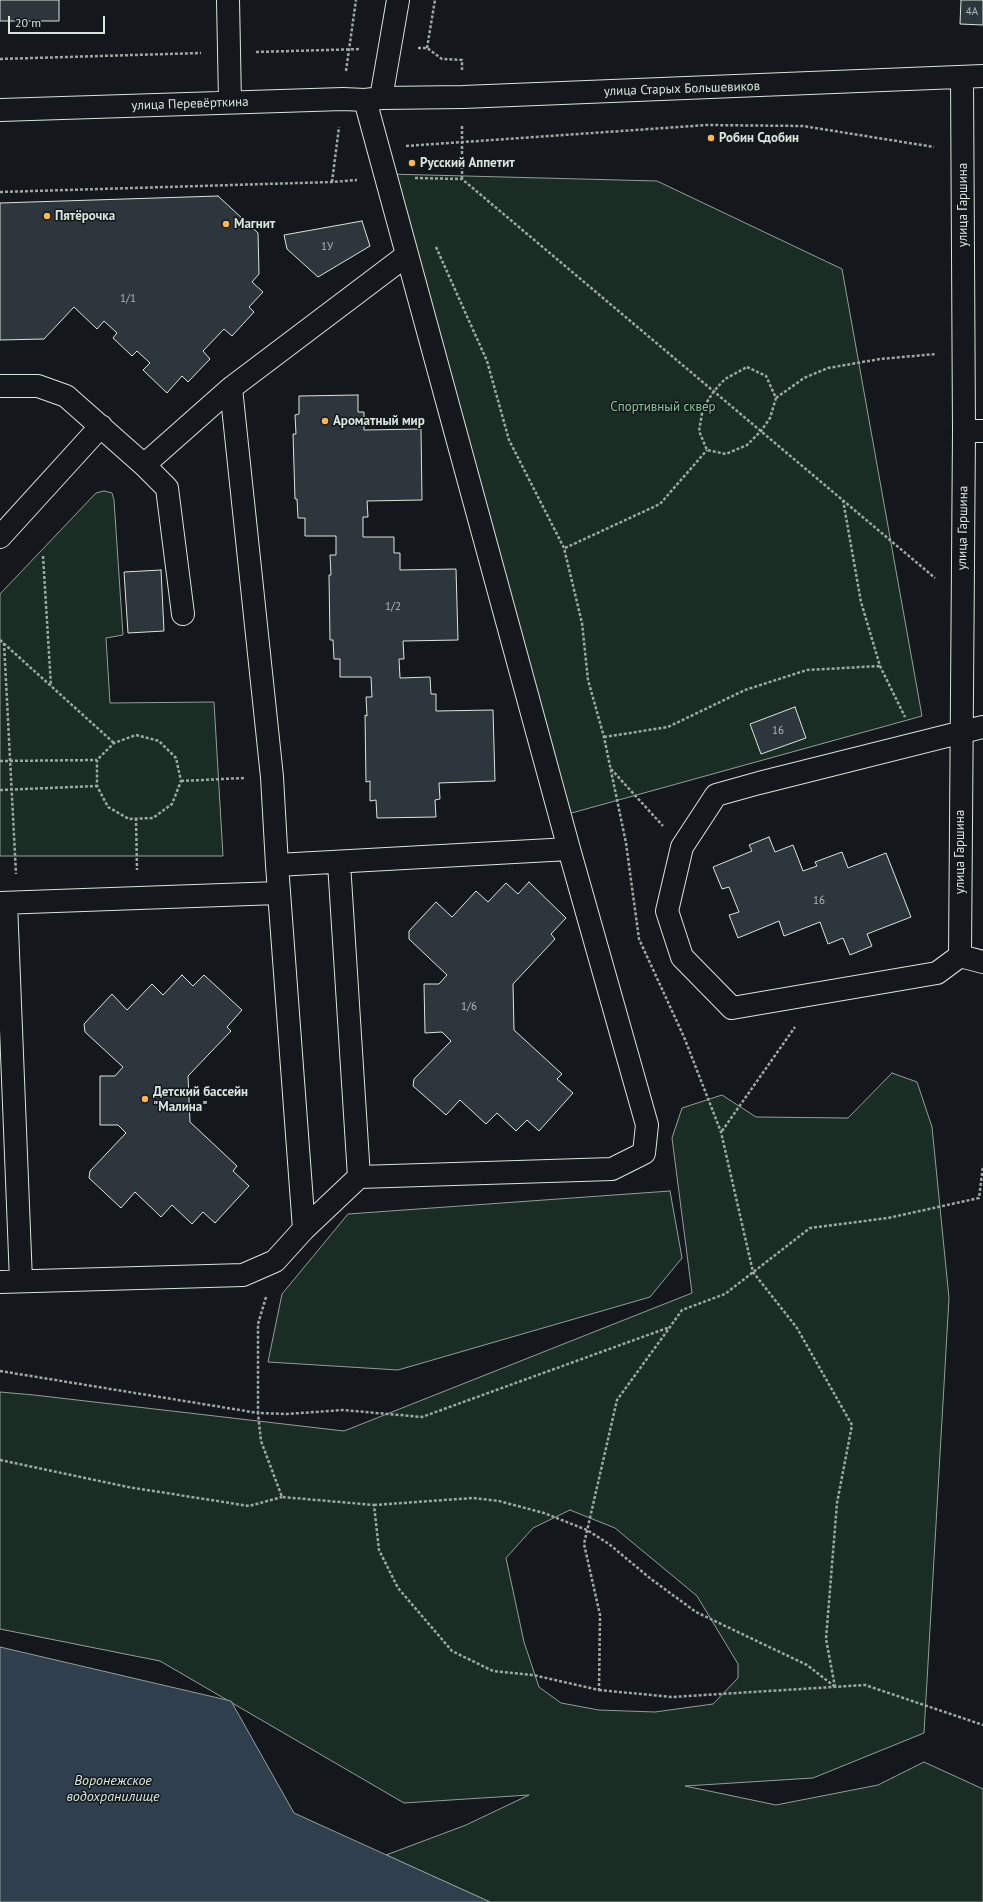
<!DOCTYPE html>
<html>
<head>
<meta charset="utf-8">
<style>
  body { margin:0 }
  #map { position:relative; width:983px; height:1902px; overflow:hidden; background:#14181c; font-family:"PT Sans",sans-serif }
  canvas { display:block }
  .scale { position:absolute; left:8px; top:16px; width:97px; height:18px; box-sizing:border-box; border:2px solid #d8e6dc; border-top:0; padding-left:5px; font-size:12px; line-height:14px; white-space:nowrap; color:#d8e6dc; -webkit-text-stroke:3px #14181c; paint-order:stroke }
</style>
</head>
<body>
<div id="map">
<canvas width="983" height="1902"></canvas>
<div class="scale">20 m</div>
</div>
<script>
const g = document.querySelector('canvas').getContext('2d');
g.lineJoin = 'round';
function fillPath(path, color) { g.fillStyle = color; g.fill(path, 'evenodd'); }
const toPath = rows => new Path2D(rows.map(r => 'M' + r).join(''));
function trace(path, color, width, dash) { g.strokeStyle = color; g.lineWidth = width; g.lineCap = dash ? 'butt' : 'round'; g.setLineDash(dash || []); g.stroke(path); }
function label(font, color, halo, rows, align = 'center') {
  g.font = font + ' "PT Sans",sans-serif'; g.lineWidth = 3; g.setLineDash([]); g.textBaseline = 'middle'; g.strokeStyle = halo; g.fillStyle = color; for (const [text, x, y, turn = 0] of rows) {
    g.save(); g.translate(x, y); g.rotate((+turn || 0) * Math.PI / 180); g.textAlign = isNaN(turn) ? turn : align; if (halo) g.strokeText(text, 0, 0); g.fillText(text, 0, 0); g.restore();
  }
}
const green = toPath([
  [389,174,657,181,842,269,922,716,568,814,389,174],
  [104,491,112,493,114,500,123,635,106,638,110,703,214,702,223,856,0,856,0,594,96,493,104,491],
  [892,1073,917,1082,932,1127,949,1298,924,1733,813,1778,685,1786,776,1805,878,1785,924,1762,983,1789,983,1902,490,1902,386,1855,466,1825,529,1795,404,1803,160,1661,0,1629,0,1392,34,1395,344,1431,692,1293,672,1138,682,1108,722,1095,756,1117,848,1118,892,1073],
  [570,1510,615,1528,697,1596,738,1664,738,1678,713,1704,655,1712,599,1710,561,1703,539,1687,524,1642,506,1558,533,1528,570,1510],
  [670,1191,682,1258,650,1297,398,1370,268,1362,282,1294,348,1214,670,1191]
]);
const water = toPath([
  [0,1647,231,1701,294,1813,490,1902,0,1902,0,1647]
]);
const building = toPath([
  [0,0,59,0,59,21,0,21,0,0],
  [961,0,983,0,983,25,960,24,961,0],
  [218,196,258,233,259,274,252,282,263,292,249,307,254,312,232,336,224,329,203,351,210,359,188,382,182,376,167,393,143,370,150,363,137,351,132,356,113,338,117,333,104,321,97,329,74,307,44,339,0,340,0,203,218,196],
  [362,221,370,246,318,277,287,249,284,235,362,221],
  [358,395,358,412,364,412,364,430,421,429,422,500,367,501,368,517,363,517,363,537,394,537,394,553,400,553,400,570,456,569,458,640,403,641,404,659,399,659,400,678,430,677,431,694,436,694,436,711,493,710,495,781,439,783,440,799,435,800,436,817,377,818,376,800,370,801,370,781,366,782,365,715,367,716,366,697,372,697,371,677,340,677,340,659,334,659,333,640,330,640,329,575,331,575,330,555,336,555,336,536,305,536,305,518,298,518,297,499,295,499,293,434,296,434,295,415,299,414,299,396,358,395],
  [161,570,164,631,128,633,124,572,161,570],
  [795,707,806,738,761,754,750,724,795,707],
  [769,837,775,852,793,845,803,871,817,866,815,862,842,852,848,868,886,853,911,917,867,934,872,946,850,955,843,938,828,944,820,922,784,936,779,921,738,938,729,915,739,912,729,887,722,889,713,867,752,851,749,845,769,837],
  [529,882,566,918,551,934,555,939,513,984,514,1030,562,1074,557,1079,573,1093,539,1131,527,1120,516,1131,497,1113,486,1124,460,1100,446,1115,413,1086,414,1079,451,1041,442,1032,425,1033,424,984,439,984,447,975,409,939,409,931,436,902,452,917,476,891,488,902,506,883,518,894,529,882],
  [182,975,193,986,204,975,242,1010,227,1027,231,1031,188,1076,190,1122,237,1166,233,1171,249,1186,215,1223,203,1212,192,1224,172,1205,161,1217,135,1192,121,1208,89,1178,90,1171,126,1133,118,1125,100,1125,100,1076,115,1076,123,1067,85,1032,84,1024,112,994,127,1010,152,984,163,995,182,975]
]);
const path = toPath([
  [418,48,427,48,442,59,462,60,462,70],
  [427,48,435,0],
  [256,52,361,49],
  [0,59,201,53],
  [346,71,356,0],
  [406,146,707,125,803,126,934,147],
  [415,178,462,179,935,578],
  [462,179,462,125],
  [332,182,339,127],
  [0,192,332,182,357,180],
  [436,247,487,361,509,440,564,548,582,623,588,680,604,737,626,843,639,939,684,1037,721,1132,753,1272,797,1328,852,1425,837,1503,826,1639,835,1687],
  [747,367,766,376,776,398,770,418,761,431,747,445,726,454,707,450,699,431,703,408,714,391,725,379,747,367],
  [776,398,804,378,828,368,880,359,936,354],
  [843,500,861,602,880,666,905,717],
  [565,548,660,504,707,450],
  [43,556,51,686],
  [0,640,114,743],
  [4,643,16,874],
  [136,735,159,741,176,758,181,781,172,804,153,818,129,819,108,807,97,786,97,760,114,743,136,735],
  [604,737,668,727,745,690,807,670,880,666],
  [0,761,97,760],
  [611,769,663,826],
  [181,781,244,778],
  [0,790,97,786],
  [136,818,137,870],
  [722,1131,795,1027],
  [266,1297,258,1324,258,1413,287,1414,343,1410,422,1417,670,1327],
  [0,1371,258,1413,261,1441,282,1497,374,1505,379,1550,398,1588,452,1651,493,1671,533,1675,599,1690,600,1615,584,1544,617,1400,670,1327,682,1310,725,1294,810,1228,888,1218,979,1198,983,1166],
  [0,1460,128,1487,249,1506,282,1497],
  [374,1505,473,1498,499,1501,544,1513,587,1530,609,1544,651,1579,696,1612,807,1665,834,1686],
  [599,1690,672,1697,865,1685,983,1725]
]);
const minor = toPath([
  [228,0,230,102],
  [962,77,964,431,960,956,983,962],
  [381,98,398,0],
  [0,110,343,99,365,100,381,98,463,97,983,76],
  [0,386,38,386,66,396,144,465,167,488,183,614],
  [231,388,272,777,277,865,569,849],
  [964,431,983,431],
  [144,465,231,388,407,255],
  [0,537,101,426],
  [339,863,359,1177],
  [277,865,304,1229],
  [0,903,278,893],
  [6,903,21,1281],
  [960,956,937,973,732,1008,682,957,667,911,682,847,716,795,759,783,983,727],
  [0,1282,243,1275,275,1261,304,1229,359,1177,612,1169,644,1153,647,1125,569,849,365,100]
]);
const markers = [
  [711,138,4,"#ffb74d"],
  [412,163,4,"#ffb74d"],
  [47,216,4,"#ffb74d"],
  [226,224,4,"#ffb74d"],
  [325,421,4,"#ffb74d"],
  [145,1099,4,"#ffb74d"]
];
const numberNames = [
  ["4А",972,12],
  ["1У",327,247],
  ["1/1",128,299],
  ["1/2",393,607],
  ["16",778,731],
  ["16",819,901],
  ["1/6",469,1007]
];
const streetNames = [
  ["улица Старых Большевиков",682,89,-2],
  ["улица Перевёрткина",190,104,-2],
  ["улица Гаршина",963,205,-90],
  ["улица Гаршина",963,528,-89],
  ["улица Гаршина",960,852,-90]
];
const poiNames = [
  ["Робин Сдобин",719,138],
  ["Русский Аппетит",420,163],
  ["Пятёрочка",55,216],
  ["Магнит",234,224],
  ["Ароматный мир",333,421],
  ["Детский бассейн",153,1092],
  ["\"Малина\"",153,1107]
];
const parkNames = [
  ["Спортивный сквер",663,407]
];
const waterNames = [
  ["Воронежское",113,1781],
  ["водохранилище",113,1797]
];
fillPath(green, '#1a2d24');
trace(green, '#939e99', 1);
fillPath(water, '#2f3f4d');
trace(water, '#939e99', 1);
fillPath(building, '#2c363c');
trace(building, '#d8e6dc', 1);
trace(minor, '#d8e6dc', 24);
trace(path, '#9da8a2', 2.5, [3, 2]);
trace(minor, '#14181c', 22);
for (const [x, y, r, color] of markers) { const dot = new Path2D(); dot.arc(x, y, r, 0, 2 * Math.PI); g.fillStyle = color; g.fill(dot); trace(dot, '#14181c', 1.5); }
label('11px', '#adbab4', null, numberNames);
label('13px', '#d8e6dc', '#14181c', streetNames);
label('bold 13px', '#d8e6dc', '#14181c', poiNames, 'left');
label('13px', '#8ac095', '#14181c', parkNames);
label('italic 14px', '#d8e6dc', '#14181c', waterNames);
</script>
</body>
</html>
